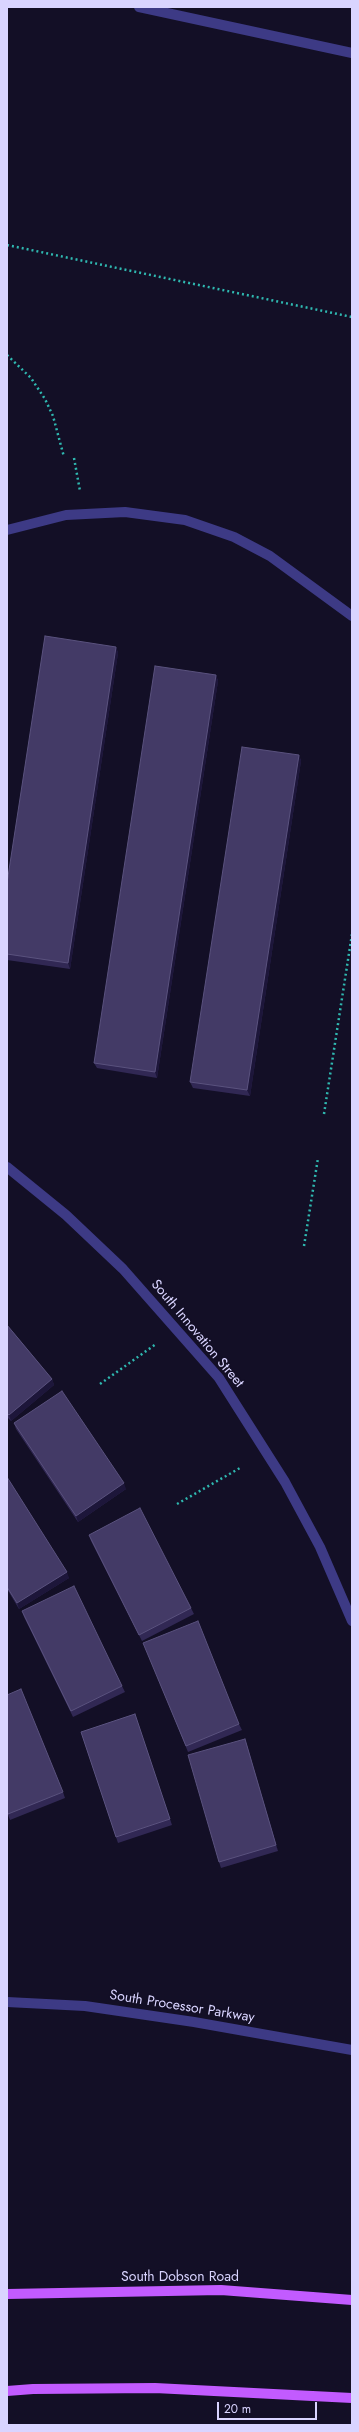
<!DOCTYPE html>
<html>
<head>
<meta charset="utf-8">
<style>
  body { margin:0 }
  #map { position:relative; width:359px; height:2432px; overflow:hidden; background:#130f26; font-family:Jost,sans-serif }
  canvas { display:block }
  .frame { position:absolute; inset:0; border:8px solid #d9d4ff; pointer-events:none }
  .scale { position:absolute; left:217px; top:2402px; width:100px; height:18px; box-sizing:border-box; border:2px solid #d9d4ff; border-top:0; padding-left:5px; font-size:12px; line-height:14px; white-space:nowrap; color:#d9d4ff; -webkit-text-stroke:3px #130f26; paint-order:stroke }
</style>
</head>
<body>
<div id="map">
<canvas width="359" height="2432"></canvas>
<div class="frame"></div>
<div class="scale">20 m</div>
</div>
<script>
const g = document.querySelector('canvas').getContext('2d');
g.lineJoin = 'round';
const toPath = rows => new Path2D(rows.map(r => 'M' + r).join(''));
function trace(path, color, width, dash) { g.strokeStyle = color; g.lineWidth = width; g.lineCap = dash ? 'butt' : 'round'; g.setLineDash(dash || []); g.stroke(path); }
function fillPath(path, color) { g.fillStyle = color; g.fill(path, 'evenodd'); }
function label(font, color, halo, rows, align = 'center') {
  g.font = font + ' Jost,sans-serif'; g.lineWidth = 3; g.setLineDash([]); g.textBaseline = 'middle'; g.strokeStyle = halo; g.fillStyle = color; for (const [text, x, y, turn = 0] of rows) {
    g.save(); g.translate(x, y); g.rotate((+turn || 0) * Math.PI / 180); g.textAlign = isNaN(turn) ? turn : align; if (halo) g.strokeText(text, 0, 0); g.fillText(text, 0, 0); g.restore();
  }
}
const path = toPath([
  [7,245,352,317],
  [7,355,31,378,45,399,53,416,64,457],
  [74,458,80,491],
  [324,1114,352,934],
  [304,1246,318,1158],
  [100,1384,156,1344],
  [177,1504,240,1468]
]);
const minor = toPath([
  [139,7,352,53],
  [7,530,66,515,125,512,185,520,234,537,270,556,352,616],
  [7,1167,66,1215,123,1269,219,1378,285,1482,320,1547,352,1621],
  [7,2002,85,2006,194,2022,352,2050]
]);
const major = toPath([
  [7,2294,221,2290,352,2300],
  [7,2391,33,2389,155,2388,352,2398]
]);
const wall = toPath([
  [116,647,118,653,70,969,7,960,7,883],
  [216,675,218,681,157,1078,97,1068,94,1063],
  [299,755,301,761,250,1096,193,1088,190,1082],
  [7,1325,52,1379,54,1385,11,1421,7,1417],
  [14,1423,126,1489,78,1522,16,1429],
  [7,1478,69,1578,19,1609,7,1589],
  [89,1535,191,1608,194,1614,142,1641,91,1541],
  [22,1611,122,1686,125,1692,73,1717,24,1617],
  [146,1649,239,1724,242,1730,188,1752],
  [135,1714,172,1825,118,1843,81,1732],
  [245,1739,278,1851,221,1868,219,1862],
  [63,1792,65,1798,10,1820,7,1812]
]);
const shadedWall = toPath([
  [116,647,118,653,70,969,68,963],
  [216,675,218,681,157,1078,155,1072],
  [299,755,301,761,250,1096,247,1090],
  [52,1379,54,1385,11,1421,9,1415],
  [124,1483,126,1489,78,1522,76,1516],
  [67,1572,69,1578,19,1609,17,1603],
  [245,1739,247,1745,278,1851,276,1845]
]);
const building = toPath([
  [45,636,116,647,68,963,7,954,7,883,45,636],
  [155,666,216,675,155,1072,94,1063,155,666],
  [242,747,299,755,247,1090,190,1082,242,747],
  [7,1325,52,1379,9,1415,7,1413,7,1325],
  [62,1391,124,1483,76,1516,14,1423,62,1391],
  [7,1477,67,1572,17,1603,7,1587,7,1477],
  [140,1508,191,1608,139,1635,89,1535,140,1508],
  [74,1586,122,1686,71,1711,22,1611,74,1586],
  [198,1621,239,1724,186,1746,143,1643,198,1621],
  [21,1689,63,1792,8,1814,7,1811,7,1695,21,1689],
  [135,1714,170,1819,116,1837,81,1732,135,1714],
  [245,1739,276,1845,219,1862,188,1755,245,1739]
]);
const streetNames = [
  ["South Innovation Street",197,1334,50],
  ["South Processor Parkway",182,2007,9],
  ["South Dobson Road",180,2278]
];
trace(path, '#2fb8b0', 2.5, [2, 3]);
trace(minor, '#3d3a85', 10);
trace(major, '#c25bff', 10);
fillPath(wall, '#312854');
fillPath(shadedWall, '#1d163a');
fillPath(building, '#433a66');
trace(building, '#5a527e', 1);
label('14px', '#d9d4ff', '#130f26', streetNames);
</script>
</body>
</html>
